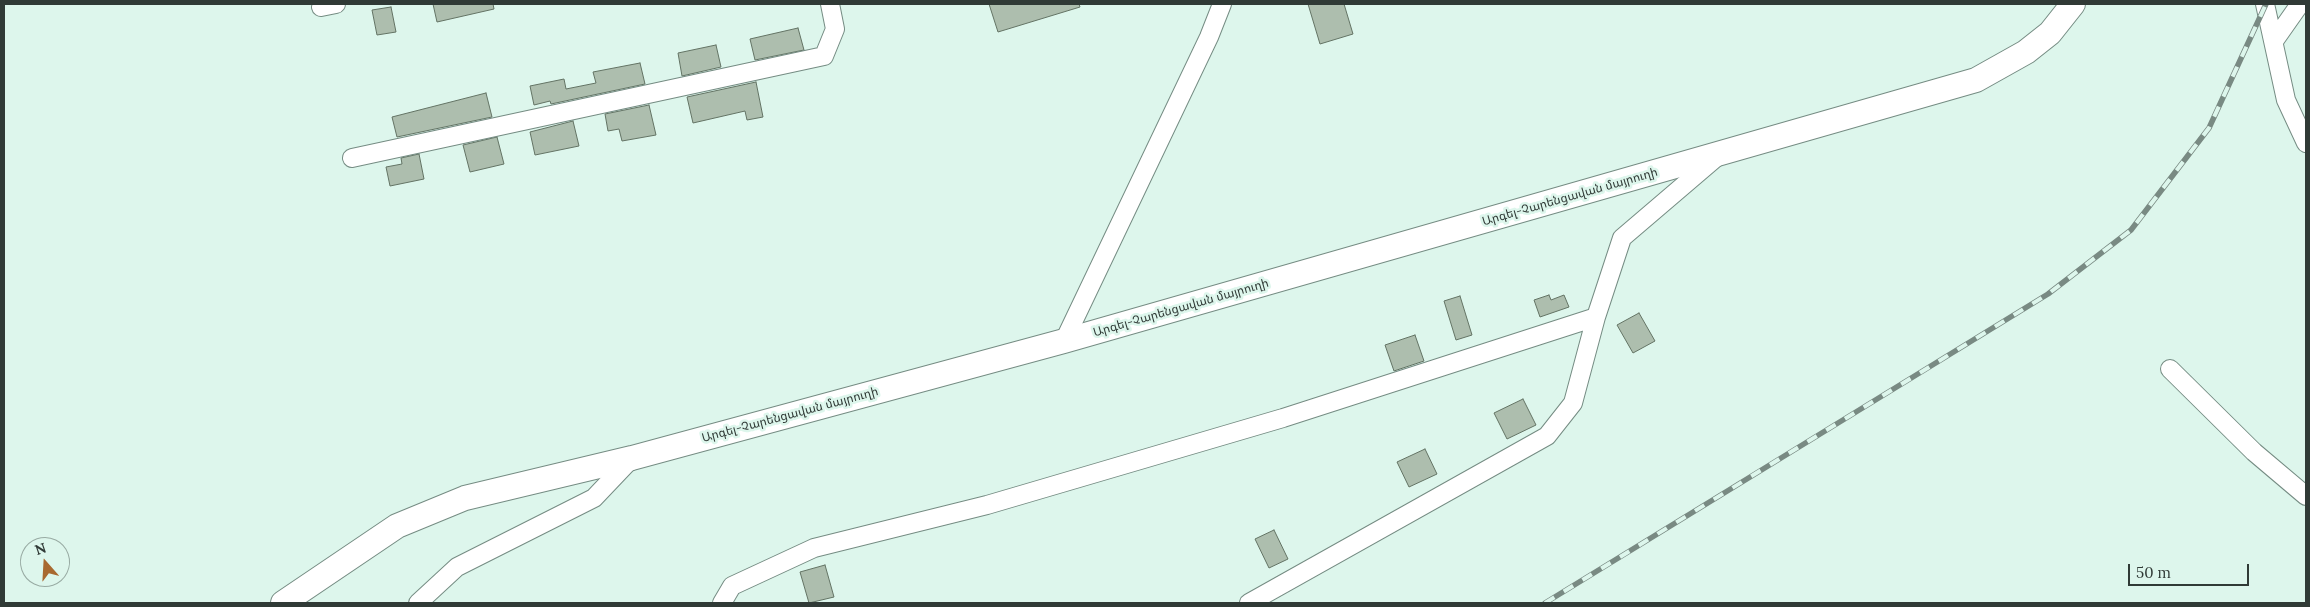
<!DOCTYPE html>
<html>
<head>
<meta charset="utf-8">
<style>
  body { margin:0 }
  #map { position:relative; width:2310px; height:607px; overflow:hidden; background:#ddf6ec; font-family:Lora,serif }
  canvas { display:block }
  .frame { position:absolute; inset:0; border:5px solid #303a36; pointer-events:none }
  .north { position:absolute; left:20px; top:537px; width:50px; height:50px; box-sizing:border-box; background:#ddf6ec; border:1px solid #98aba3; border-radius:50%; rotate:341deg; font-size:14px; font-weight:700; line-height:20px; text-align:center; color:#303a36 }
  .north::after { content:''; display:block; margin:auto; width:18px; height:22px; background:#a86930; clip-path:polygon(50% 0,100% 100%,50% 72%,0 100%) }
  .scale { position:absolute; left:2128px; top:564px; width:121px; height:22px; box-sizing:border-box; border:2px solid #303a36; border-top:0; padding-left:6px; font-size:15px; line-height:18px; white-space:nowrap; color:#303a36; -webkit-text-stroke:4px #ddf6ec; paint-order:stroke }
</style>
</head>
<body>
<div id="map">
<canvas width="2310" height="607"></canvas>
<div class="frame"></div>
<div class="north">N</div>
<div class="scale">50 m</div>
</div>
<script>
const g = document.querySelector('canvas').getContext('2d');
g.lineJoin = 'round';
function fillPath(path, color) { g.fillStyle = color; g.fill(path, 'evenodd'); }
const toPath = rows => new Path2D(rows.map(r => 'M' + r).join(''));
function trace(path, color, width, dash) { g.strokeStyle = color; g.lineWidth = width; g.lineCap = dash ? 'butt' : 'round'; g.setLineDash(dash || []); g.stroke(path); }
function label(font, color, halo, rows, align = 'center') {
  g.font = font + ' Lora,"Noto Sans Armenian",serif'; g.lineWidth = 5; g.setLineDash([]); g.textBaseline = 'middle'; g.strokeStyle = halo; g.fillStyle = color; for (const [text, x, y, turn = 0] of rows) {
    g.save(); g.translate(x, y); g.rotate((+turn || 0) * Math.PI / 180); g.textAlign = isNaN(turn) ? turn : align; if (halo) g.strokeText(text, 0, 0); g.fillText(text, 0, 0); g.restore();
  }
}
const building = toPath([
  [433,4,493,4,494,9,437,22,433,4],
  [989,4,1079,4,1080,7,998,32,989,4],
  [1308,4,1344,4,1353,34,1320,44,1308,4],
  [391,7,396,32,377,35,372,10,391,7],
  [798,28,804,50,755,60,750,39,798,28],
  [716,45,721,67,682,76,678,53,716,45],
  [640,63,645,84,551,104,550,101,534,105,530,86,564,79,566,89,596,83,593,72,640,63],
  [756,82,763,117,747,120,745,111,693,123,687,97,756,82],
  [486,93,492,117,397,137,392,117,486,93],
  [649,105,656,135,622,141,619,129,608,131,605,114,649,105],
  [573,121,579,146,535,155,530,132,573,121],
  [497,137,504,164,470,172,463,145,497,137],
  [419,154,424,179,390,186,386,167,402,164,401,158,419,154],
  [1549,295,1551,300,1564,295,1569,307,1540,317,1534,300,1549,295],
  [1460,296,1472,335,1456,340,1444,301,1460,296],
  [1639,313,1655,341,1633,353,1617,325,1639,313],
  [1415,335,1424,361,1394,371,1385,345,1415,335],
  [1523,399,1536,425,1507,439,1494,413,1523,399],
  [1425,449,1437,474,1409,487,1397,462,1425,449],
  [1274,530,1288,559,1269,568,1255,539,1274,530],
  [825,565,834,597,809,603,800,572,825,565]
]);
const minor = toPath([
  [2265,4,2286,100,2306,143],
  [321,7,336,4],
  [2274,41,2300,4],
  [352,158,824,56,835,29,830,4],
  [1064,341,1209,37,1222,4],
  [2170,369,2254,452,2306,496],
  [418,603,457,567,594,498,632,458],
  [722,603,732,586,814,548,987,505,1283,418,1596,317],
  [1249,603,1547,436,1573,403,1596,317,1622,238,1718,156]
]);
const secondary = toPath([
  [283,603,397,526,465,498,632,458,1064,341,1976,80,2026,52,2050,33,2073,4]
]);
const rail = toPath([
  [1545,603,2048,294,2131,230,2209,128,2266,4]
]);
const streetNames = [
  ["Արգել-Չարենցավան մայրուղի",1570,197,-16],
  ["Արգել-Չարենցավան մայրուղի",1181,308,-16],
  ["Արգել-Չարենցավան մայրուղի",790,415,-15]
];
fillPath(building, '#adbeae');
trace(building, '#637364', 1);
trace(minor, '#758c83', 20);
trace(secondary, '#758c83', 26);
trace(minor, '#fff', 18);
trace(secondary, '#fff', 24);
trace(rail, '#798a83', 5.5);
trace(rail, '#ddf6ec', 4, [11]);
label('12px', '#303a36', '#ddf6ec', streetNames);
</script>
</body>
</html>
